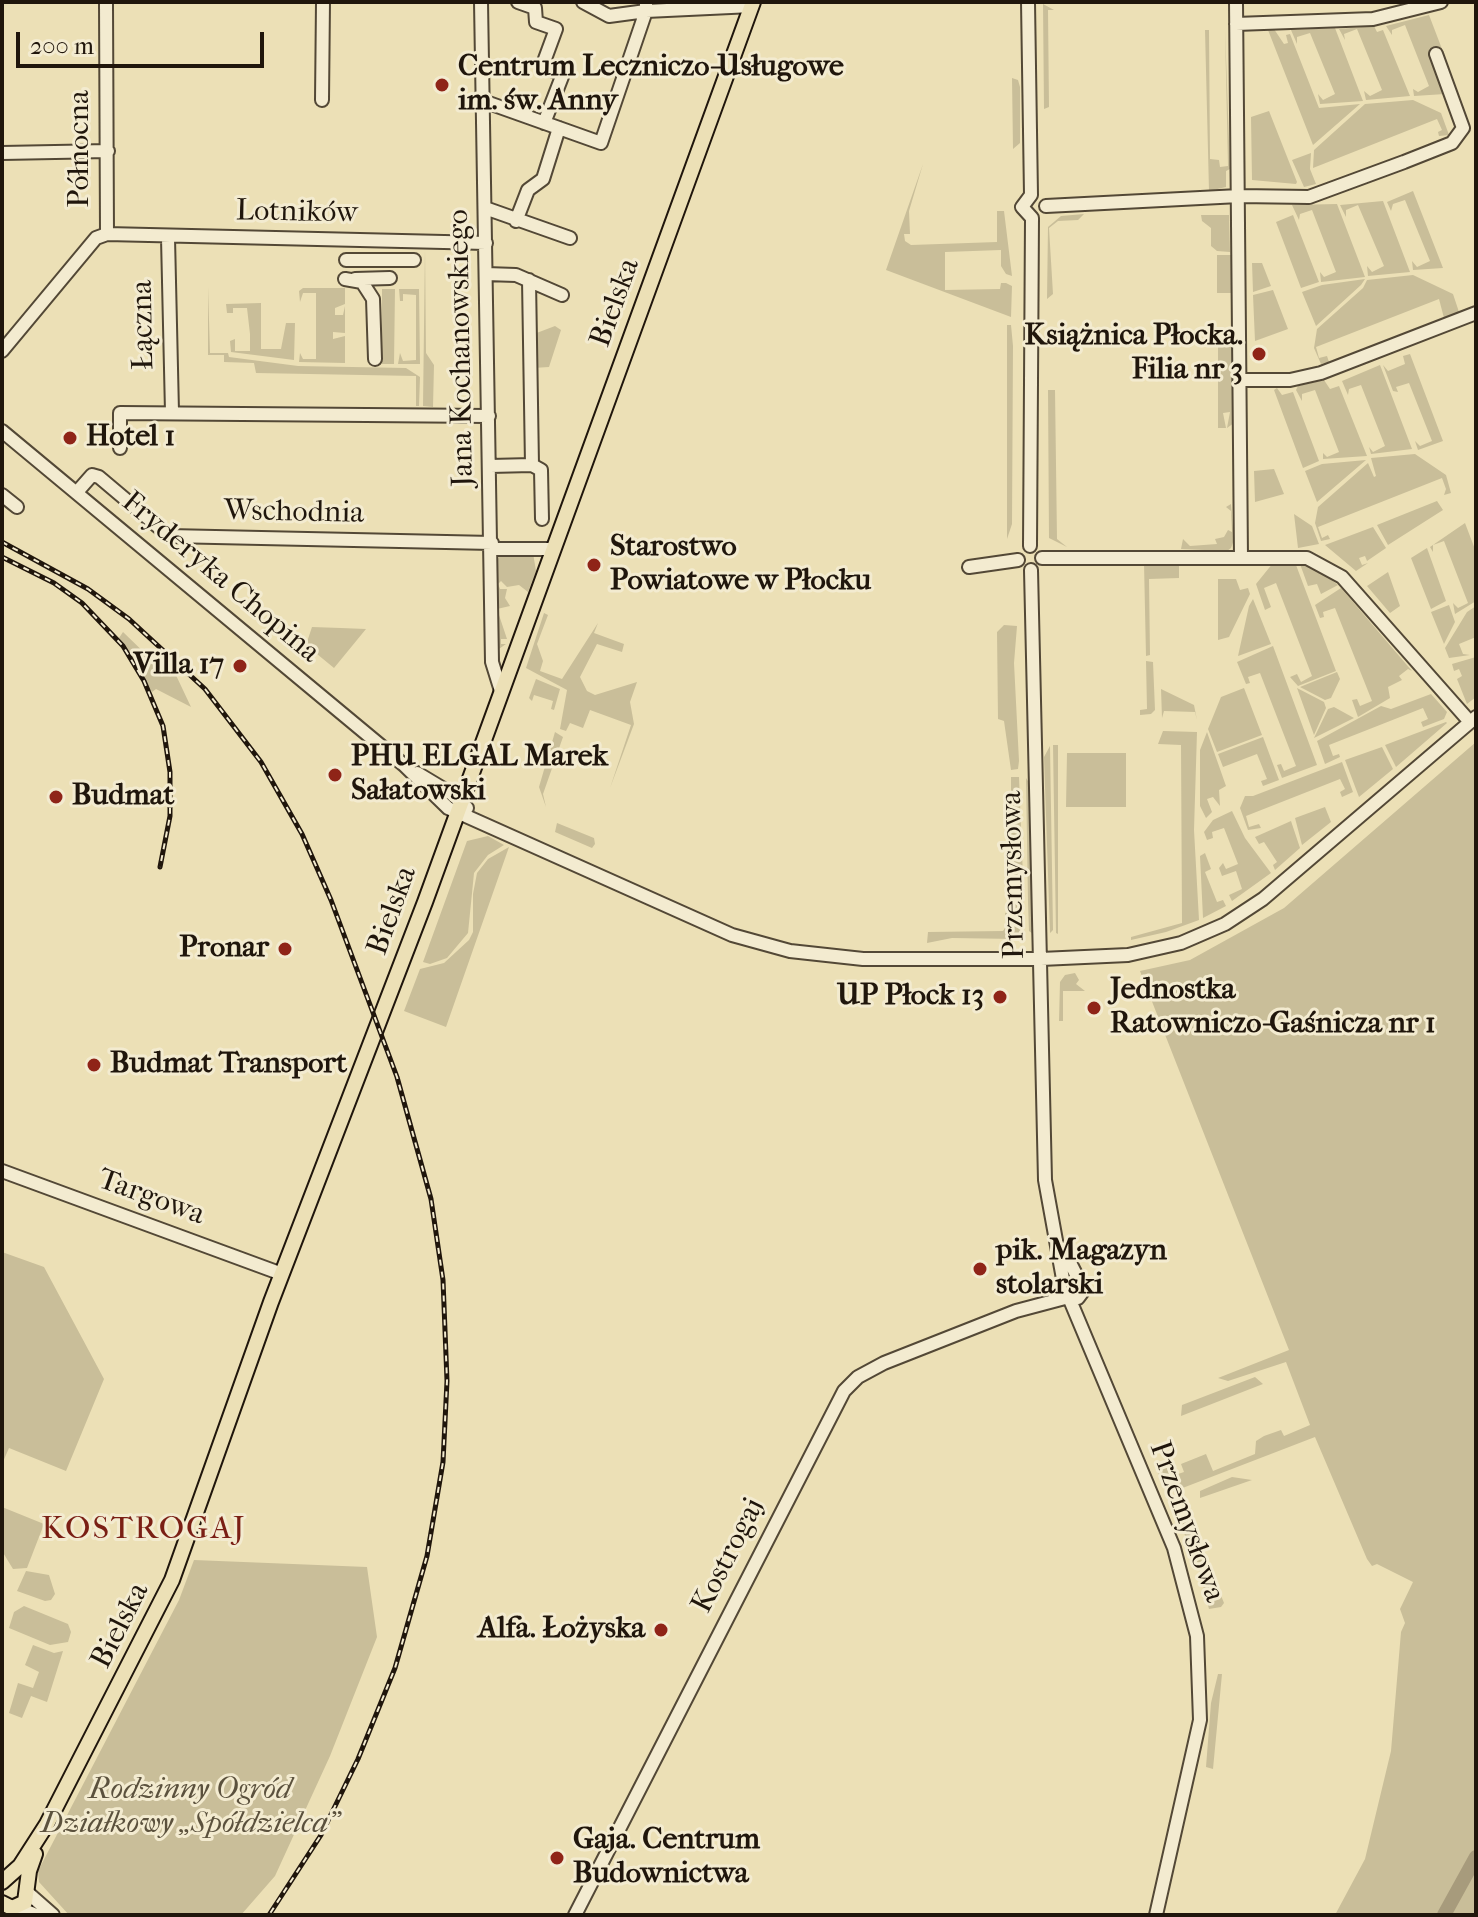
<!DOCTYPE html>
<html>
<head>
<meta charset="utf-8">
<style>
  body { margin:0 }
  #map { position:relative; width:1478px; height:1917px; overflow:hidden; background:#ece0b6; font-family:"IM FELL French Canon",serif }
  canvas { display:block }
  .frame { position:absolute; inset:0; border:4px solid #20160c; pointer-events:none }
  .scale { position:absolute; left:16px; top:32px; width:248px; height:36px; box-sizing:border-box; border:4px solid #20160c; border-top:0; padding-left:10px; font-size:24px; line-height:28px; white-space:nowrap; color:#20160c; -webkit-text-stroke:6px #f3ebd0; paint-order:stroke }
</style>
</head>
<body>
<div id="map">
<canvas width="1478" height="1917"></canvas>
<div class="frame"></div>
<div class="scale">200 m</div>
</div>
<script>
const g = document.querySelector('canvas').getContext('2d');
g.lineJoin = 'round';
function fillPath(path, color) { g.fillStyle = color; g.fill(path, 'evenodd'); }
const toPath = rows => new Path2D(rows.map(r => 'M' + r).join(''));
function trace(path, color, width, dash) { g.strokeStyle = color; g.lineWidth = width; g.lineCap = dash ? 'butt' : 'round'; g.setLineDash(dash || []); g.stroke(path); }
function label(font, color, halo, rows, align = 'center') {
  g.font = font + ' "IM FELL French Canon",serif'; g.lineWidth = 6; g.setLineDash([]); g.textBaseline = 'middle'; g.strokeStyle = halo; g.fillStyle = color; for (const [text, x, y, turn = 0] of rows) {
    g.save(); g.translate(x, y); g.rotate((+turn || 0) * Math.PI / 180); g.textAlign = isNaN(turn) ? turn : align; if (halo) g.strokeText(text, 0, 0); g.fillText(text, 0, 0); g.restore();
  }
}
const green = toPath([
  [1043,4,1054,10,1048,10,1049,107,1044,109],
  [1429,15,1442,49,1429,55,1445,94,1414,96,1413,89,1418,92,1429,86,1405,25,1392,30,1392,35,1386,26],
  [1374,26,1377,32,1383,30,1410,96,1366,100,1364,91,1370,96,1382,90,1357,29,1344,34,1345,40,1339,29],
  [1335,28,1363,101,1320,104,1318,94,1323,100,1335,94,1310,33,1297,37,1297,44,1291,30],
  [1225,29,1230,169,1226,171,1226,187,1209,191,1205,30,1209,30,1210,159,1219,160,1220,167,1228,166],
  [1274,29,1284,44,1288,43,1286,35,1290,34,1319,108,1360,104,1313,145,1268,30],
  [1012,78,1018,80,1020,87,1020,143,1013,149],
  [1413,100,1441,113,1449,135,1439,136,1438,132,1442,130,1437,119,1313,168,1314,150,1365,104],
  [1269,111,1297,182,1296,184,1252,180,1251,117],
  [1311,153,1310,169,1316,184,1304,187,1292,160],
  [923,164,909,211,910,234,904,234,905,241,911,245,997,242,997,211,1004,211,1012,276,1006,274,1001,266,1001,250,945,252,945,290,1000,289,1001,283,1006,283,1012,286,1011,317,886,270],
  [1413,191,1443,268,1413,270,1412,261,1417,267,1430,261,1405,200,1393,204,1391,211,1387,202],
  [1383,201,1410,272,1368,276,1367,266,1372,272,1384,266,1358,205,1346,210,1346,217,1340,205],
  [1337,204,1365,277,1321,282,1320,272,1324,277,1336,272,1312,210,1300,214,1299,220,1292,205],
  [1084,214,1078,220,1058,221,1049,228,1053,294,1047,299,1048,227,1061,216],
  [1201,215,1229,215,1230,252,1217,251,1211,246,1211,228,1202,221],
  [1293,215,1319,282,1301,288,1276,222],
  [425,249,426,353,434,365,433,407,423,406],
  [1217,255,1231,255,1231,293,1217,293],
  [1252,263,1262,263,1271,286,1253,292],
  [1413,275,1453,294,1459,312,1444,318,1439,299,1316,347,1319,358,1327,356,1329,362,1321,364,1314,348,1317,329,1363,288,1367,280],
  [1365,279,1361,285,1316,326,1302,292,1322,285],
  [208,287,210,353,228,353,229,357,298,366,406,368,420,377,419,406,416,406,416,376,256,373,254,363,224,362,224,355,208,355],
  [303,288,345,288,345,304,335,308,335,315,343,315,345,306,345,333,333,332,333,339,345,336,345,363,299,362,300,353,303,359,316,359,316,293,303,293,300,302,299,291],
  [382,289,395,289,394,364,382,364],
  [399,289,419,289,420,364,398,364,400,353,403,361,416,360,416,295,403,294,403,301,400,301],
  [1273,290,1288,329,1255,341,1253,295],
  [261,303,261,349,281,349,286,323,295,323,294,360,231,352,230,341,235,339,235,351,250,351,250,334,247,308,233,308,233,313,227,313,226,304],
  [1007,325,1011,325,1013,346,1012,524,1007,539],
  [555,326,561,330,549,367,533,368,534,334],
  [1218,343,1232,343,1234,423,1227,428,1230,412,1223,413,1226,428,1218,428],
  [1410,354,1443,441,1418,450,1415,441,1420,446,1432,441,1409,383,1396,387,1398,392,1393,391,1383,365,1388,371,1405,364,1403,356],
  [1380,365,1412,449,1371,454,1369,447,1373,452,1385,446,1361,385,1349,389,1348,395,1342,381],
  [1324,380,1330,389,1339,386,1367,456,1323,459,1323,453,1327,457,1339,452,1315,390,1302,394,1302,401,1296,390,1298,386],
  [1277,388,1282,395,1293,392,1319,461,1303,468,1274,390],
  [1048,390,1055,390,1057,539,1067,547,1049,538],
  [1415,454,1446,475,1451,493,1444,495,1446,489,1442,478,1318,527,1322,538,1328,535,1330,539,1321,541,1315,523,1318,507,1368,463,1374,477,1376,476,1371,458],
  [1366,460,1317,502,1305,471,1322,464],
  [1274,469,1284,494,1255,502,1254,471],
  [1437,501,1443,510,1388,545,1377,525],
  [1231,504,1234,540,1231,548,1227,551,1181,549,1183,539,1190,546,1217,544,1215,539,1224,537,1228,530,1232,532,1231,511,1226,507],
  [1294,514,1312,526,1319,544,1298,548],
  [1465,523,1476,552,1476,601,1455,614,1453,603,1458,608,1468,603,1444,541,1433,545,1433,552,1430,547],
  [1373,527,1386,548,1367,561,1365,556,1359,558,1362,565,1368,563,1356,571,1325,545],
  [1427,548,1446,601,1431,609,1411,558],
  [533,553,536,571,528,592,519,585,507,587,501,581,498,584,500,589,507,589,505,598,510,606,497,609,507,639,501,639,501,644,506,644,496,651,495,562,502,554],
  [1144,563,1179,564,1179,578,1149,579,1150,655,1146,656],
  [1273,563,1296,565,1336,671,1298,686,1290,677,1297,674,1301,682,1312,676,1276,583,1264,588,1271,607,1265,610,1256,584],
  [1300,564,1316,568,1338,585,1321,594,1317,584,1308,586],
  [1388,572,1400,606,1390,613,1367,586],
  [1218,579,1236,579,1240,590,1248,588,1250,594,1229,637,1218,640],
  [1341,588,1412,671,1408,669,1399,676,1402,680,1388,687,1390,698,1358,717,1352,700,1357,699,1360,706,1372,701,1335,608,1323,612,1324,617,1320,618,1315,605],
  [1253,599,1271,644,1238,656,1249,606],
  [1449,605,1455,622,1444,644,1431,612],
  [1476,606,1476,637,1459,644,1463,654,1470,655,1449,658,1445,648,1467,612],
  [544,613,548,615,537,644,543,661,540,671,562,679,598,623,594,633,624,644,622,652,597,644,580,677,587,691,595,695,637,682,630,702,634,724,610,788,631,725,590,710,583,728,570,723,566,731,560,729,567,690,526,668],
  [1004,625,1017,626,1014,663,1019,761,1018,769,1011,770,1004,721,998,719,997,632],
  [312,627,341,628,366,629,334,668,306,645],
  [123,632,154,662,174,671,191,707,156,689,152,692,119,638],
  [1273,646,1317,765,1282,778,1277,765,1281,764,1284,771,1296,766,1260,673,1248,677,1250,683,1246,684,1237,662],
  [1476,657,1476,697,1467,704,1457,679,1462,676,1459,669,1454,671,1452,664],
  [1146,661,1153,662,1155,710,1151,714,1140,715,1140,710,1147,709],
  [1337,672,1340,679,1331,698,1325,700,1300,687],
  [536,679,560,689,554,710,551,709,553,701,534,695,532,701,529,698],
  [1244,688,1262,735,1217,752,1208,729,1221,697],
  [1297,688,1324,702,1326,708,1314,735],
  [1161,689,1194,705,1197,720,1195,712,1164,711,1162,718],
  [1431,694,1447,712,1444,719,1423,727,1421,722,1428,719,1423,708,1329,745,1333,756,1339,754,1340,757,1325,764,1317,741,1381,706,1391,709],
  [1334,707,1354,718,1314,738,1328,709],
  [1446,722,1447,723,1396,767,1385,745],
  [1163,731,1197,732,1194,830,1199,920,1166,932,1131,940,1131,937,1182,923,1181,745,1158,744],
  [555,732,563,737,543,794,546,807,539,787],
  [1207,732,1226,786,1219,790,1220,806,1213,797,1207,799,1212,812,1206,818,1200,806,1200,750],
  [1263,737,1279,780,1263,786,1261,781,1267,779,1257,754,1223,767,1218,754],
  [1476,742,1476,1915,1335,1915,1365,1859,1391,1751,1401,1632,1405,1623,1400,1609,1413,1582,1377,1564,1372,1566,1367,1559,1315,1437,1167,1494,1156,1468,1166,1463,1172,1476,1184,1472,1181,1464,1206,1454,1213,1471,1255,1454,1256,1441,1264,1436,1281,1430,1284,1436,1310,1425,1286,1362,1228,1381,1218,1378,1289,1350,1140,971,1190,960,1284,908],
  [1053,745,1058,745,1058,934,1056,933],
  [1050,746,1053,930,1050,933,1044,757],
  [1382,747,1393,769,1359,797,1345,760],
  [1067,753,1126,753,1126,807,1066,807],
  [1342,762,1353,792,1342,797,1340,792,1345,789,1340,779,1246,816,1249,827,1259,824,1261,828,1248,830,1240,808,1245,796,1253,796],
  [1011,777,1019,777,1024,902,1022,910,1018,911,1018,927,1023,928,1022,936,1016,939,952,938,927,943,928,932,1003,931,1005,928,1005,913,1010,912,1007,826,1011,827],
  [1026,778,1031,786,1033,934,1029,931,1028,902],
  [1325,807,1331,822,1302,845,1295,818],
  [1232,811,1245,838,1271,873,1232,901,1229,895,1242,889,1236,871,1222,876,1219,868,1223,863,1226,869,1238,864,1224,828,1212,832,1213,838,1207,840,1204,832,1213,820],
  [1291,821,1300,848,1275,870,1273,865,1277,862,1264,842,1259,844,1255,837],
  [557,823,594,838,595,844,592,848,555,832],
  [488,836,504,845,488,855,474,873,468,933,447,958,430,964,423,962,467,841],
  [509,847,446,1027,404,1011,420,969,444,963,469,940,473,932,473,894,477,873,488,859],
  [1205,853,1211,869,1205,872,1217,902,1223,900,1226,906,1203,918,1200,856],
  [1075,973,1079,980,1076,984,1085,991,1063,991,1063,1021,1059,1021,1060,982,1065,975],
  [2,1252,44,1267,104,1379,66,1471,9,1448,2,1464],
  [1255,1377,1263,1384,1181,1416,1182,1405],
  [1232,1477,1252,1480,1200,1498,1200,1491],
  [1182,1498,1224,1603,1221,1607,1209,1609,1197,1561,1170,1503],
  [2,1507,44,1524,27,1568,13,1569,2,1551],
  [194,1560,367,1567,377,1637,330,1756,275,1876,241,1915,69,1915,39,1882,38,1871,179,1600],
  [26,1571,49,1575,55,1594,51,1600,45,1601,17,1591],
  [24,1606,68,1624,71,1632,68,1642,50,1645,9,1628,14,1612],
  [33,1645,54,1653,63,1651,47,1702,31,1696,22,1718,9,1713,18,1683,33,1688,39,1672,25,1665],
  [1218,1674,1222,1674,1213,1769,1206,1767,1211,1703]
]);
const river = toPath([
  [1444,1915,1476,1857]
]);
const minor = toPath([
  [106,2,107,234],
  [481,2,492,662,501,691],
  [518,2,535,8,536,22,556,29,542,67,563,74,544,123],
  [583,2,609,16,646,11,646,2],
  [1028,2,1031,195],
  [1236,2,1241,556],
  [1236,24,1373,19,1441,2],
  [322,100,323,2],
  [483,101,601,143,646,11,752,6],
  [2,153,108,151],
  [1031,195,1022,207,1032,218],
  [1046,206,1239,196,1309,197,1404,162,1452,143,1463,128,1436,54],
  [485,208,570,238],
  [516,221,528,190,543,179,559,128],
  [107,234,486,243],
  [168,238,172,412],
  [346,260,414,260],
  [486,274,516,275,562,295],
  [345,279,362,282,373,299,375,359],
  [355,279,390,278],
  [529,280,532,465],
  [2,351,96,238,107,234],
  [1240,380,1290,380,1321,373,1476,313],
  [2,431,404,765,448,808,732,935,790,951,863,959,1041,959,1128,955,1181,943,1225,924,1263,899,1476,717],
  [120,448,120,413,489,416],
  [490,466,532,465,541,470,542,519],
  [77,492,92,475,99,477,169,536,492,543],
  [2,495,17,507],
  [1030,546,1032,218],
  [492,549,553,549],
  [1042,558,1307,558,1342,577,1470,722],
  [969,567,1018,560],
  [1031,570,1045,1180,1063,1279],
  [417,773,452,794,467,808],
  [2,1171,282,1274],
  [1060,1287,1062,1295,1070,1300,1078,1298,1084,1290,1064,1251],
  [1070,1300,1174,1548,1197,1636,1200,1720,1156,1915],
  [28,1893,53,1915],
  [17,1907,36,1915],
  [575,1915,844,1391,858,1377,884,1363,1016,1311,1065,1298]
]);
const major = toPath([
  [2,1882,20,1866,47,1824,172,1580,271,1302,425,902,753,2],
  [2,1903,12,1908,25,1902,29,1871,35,1854]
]);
const rail = toPath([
  [2,542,88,589,129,619,205,689,261,762,302,834,331,900,397,1077,431,1199,443,1280,447,1381,443,1462,427,1556,395,1668,358,1759,321,1835,269,1915],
  [2,557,54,583,82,603,123,646,144,681,163,726,170,772,170,816,160,867]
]);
const markers = [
  [442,85,8,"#8f2418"],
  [1259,354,8,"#8f2418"],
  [70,438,8,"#8f2418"],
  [594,565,8,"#8f2418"],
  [240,666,8,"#8f2418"],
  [335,775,8,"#8f2418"],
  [56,797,8,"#8f2418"],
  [285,949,8,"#8f2418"],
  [1000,997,8,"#8f2418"],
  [1094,1008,8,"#8f2418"],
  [94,1065,8,"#8f2418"],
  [980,1269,8,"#8f2418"],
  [661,1630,8,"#8f2418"],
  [557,1858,8,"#8f2418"]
];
const poiNames = [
  ["Centrum Leczniczo-Usługowe",458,68],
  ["im. św. Anny",458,102],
  ["Książnica Płocka.",1243,337,"right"],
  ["Filia nr 3",1243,371,"right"],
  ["Hotel 1",86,438],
  ["Starostwo",610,548],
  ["Powiatowe w Płocku",610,582],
  ["Villa 17",224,666,"right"],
  ["PHU ELGAL Marek",351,758],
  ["Sałatowski",351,792],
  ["Budmat",72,797],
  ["Pronar",269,949,"right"],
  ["Jednostka",1110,991],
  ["Ratowniczo-Gaśnicza nr 1",1110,1025],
  ["UP Płock 13",984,997,"right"],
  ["Budmat Transport",110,1065],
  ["pik. Magazyn",996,1252],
  ["stolarski",996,1286],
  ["Alfa. Łożyska",645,1630,"right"],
  ["Gaja. Centrum",573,1841],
  ["Budownictwa",573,1875]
];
const streetNames = [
  ["Północna",81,149,-90],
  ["Lotników",297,213,1],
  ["Bielska",616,303,-70],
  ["Łączna",144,325,-91],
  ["Jana Kochanowskiego",462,348,-91],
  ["Wschodnia",294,513,1],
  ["Fryderyka Chopina",220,578,40],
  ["Przemysłowa",1014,875,-91],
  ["Bielska",393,911,-70],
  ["Targowa",151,1198,20],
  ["Przemysłowa",1186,1522,70],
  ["Kostrogaj",729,1556,-63],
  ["Bielska",121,1626,-63]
];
const parkNames = [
  ["Rodzinny Ogród",190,1791],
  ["Działkowy „Spółdzielca”",190,1825]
];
const neighbourhoodNames = [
  ["KOSTROGAJ",144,1530]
];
fillPath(green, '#c9be99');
trace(river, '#a79b7c', 14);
trace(minor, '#534836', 16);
trace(major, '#20160c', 18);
trace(minor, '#f3ebd0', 12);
trace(major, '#ece0b6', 14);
trace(rail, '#20160c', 5);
trace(rail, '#f3ebd0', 2, [6]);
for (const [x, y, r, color] of markers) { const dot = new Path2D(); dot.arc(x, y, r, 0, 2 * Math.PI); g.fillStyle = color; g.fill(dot); trace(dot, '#f3ebd0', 3); }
label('bold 30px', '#20160c', '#f3ebd0', poiNames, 'left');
label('30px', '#20160c', '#f3ebd0', streetNames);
label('italic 30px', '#5b513d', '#f3ebd0', parkNames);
g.letterSpacing = '2px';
label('32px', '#7a1f14', '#f3ebd0', neighbourhoodNames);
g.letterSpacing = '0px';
</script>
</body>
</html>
